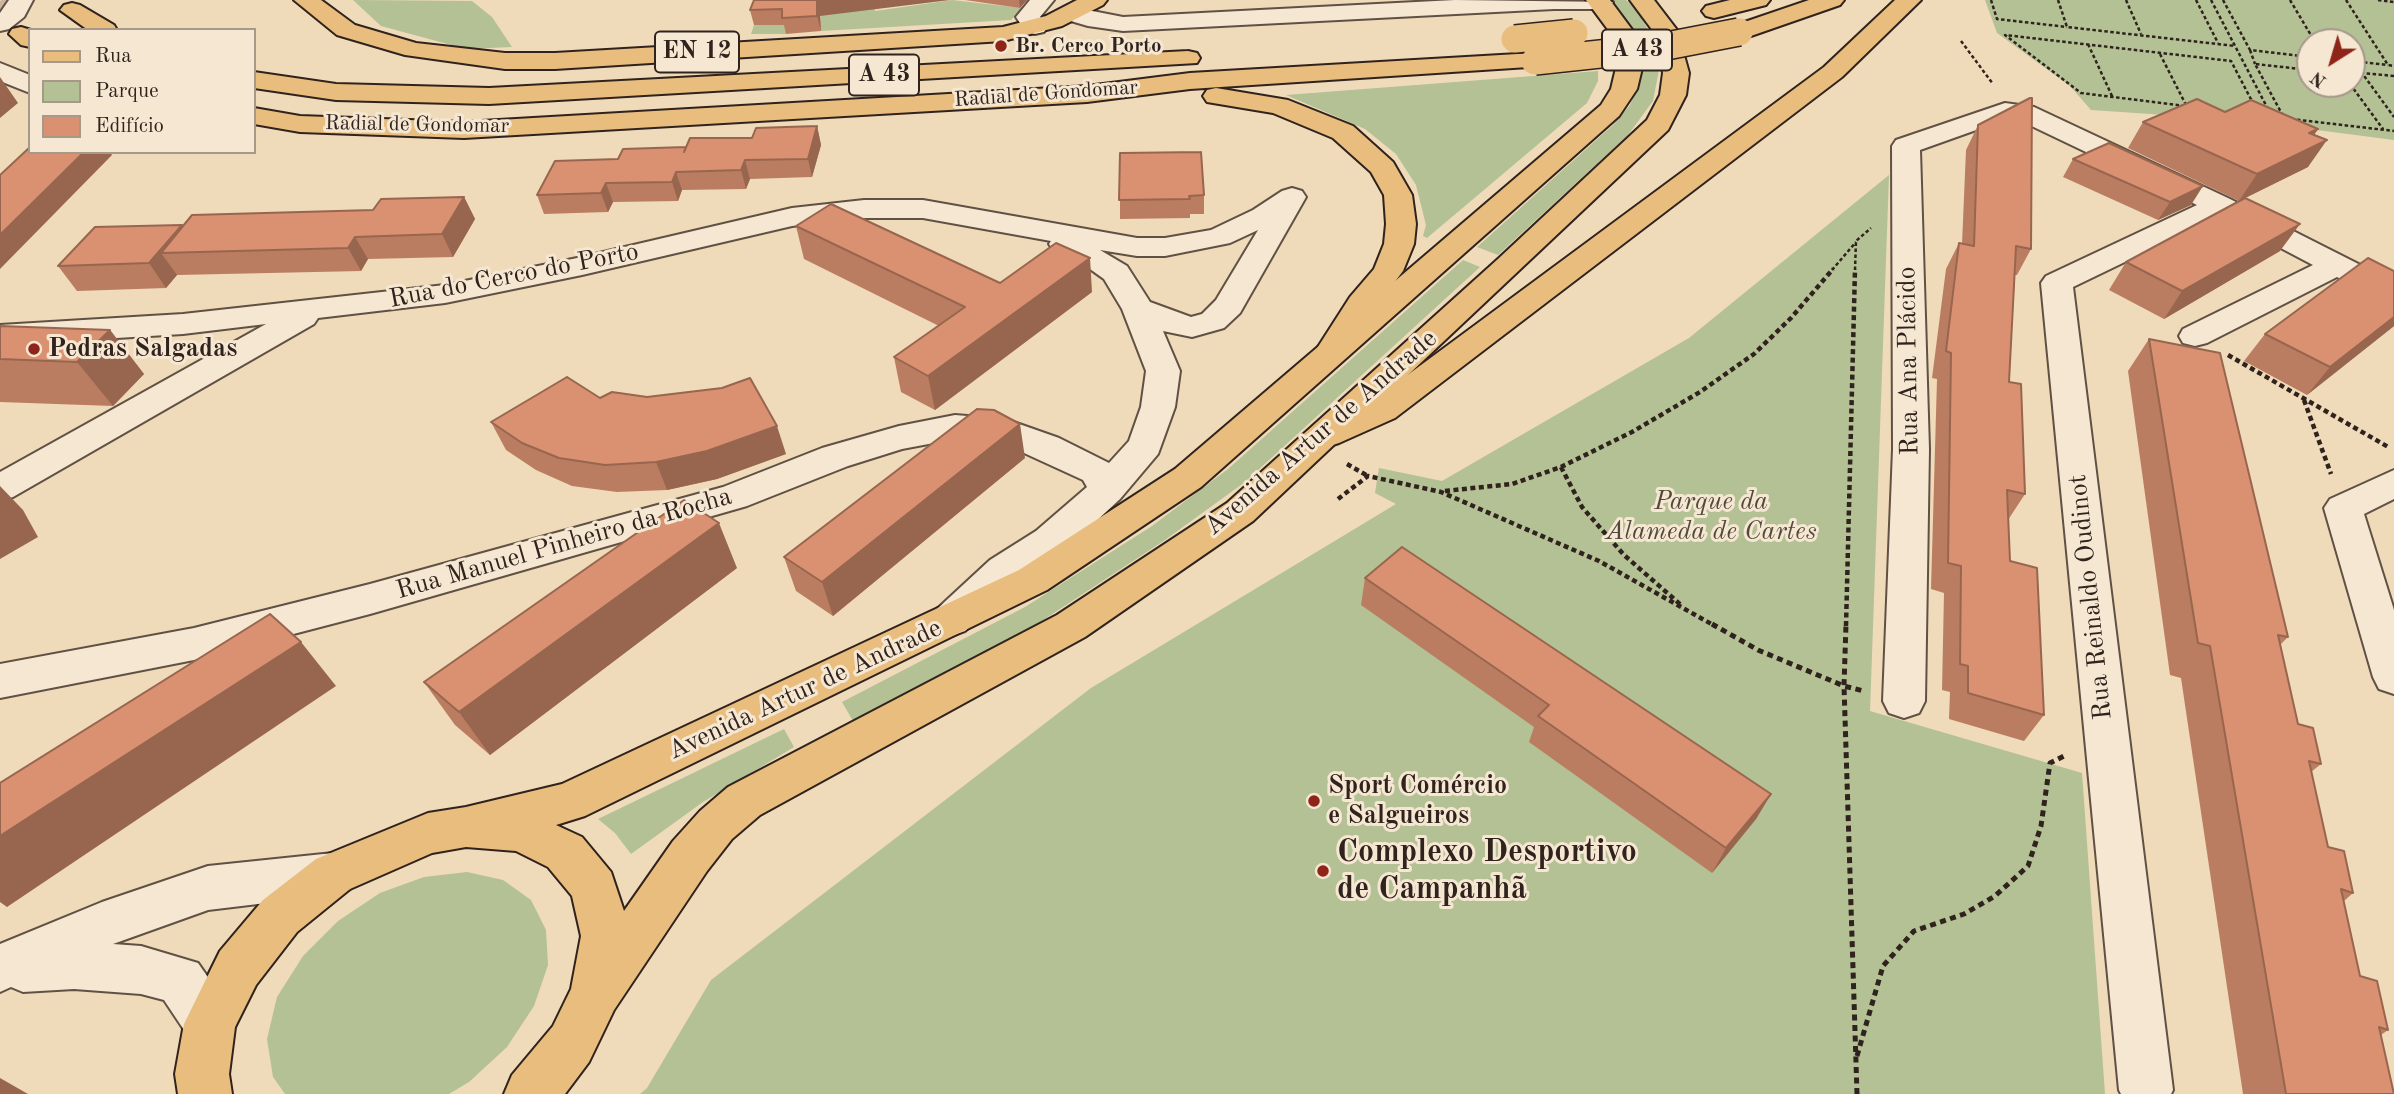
<!DOCTYPE html>
<html>
<head>
<meta charset="utf-8">
<style>
  body { margin:0 }
  #map { position:relative; width:2394px; height:1094px; overflow:hidden; background:#efdaba; font-family:"Old Standard TT",serif }
  canvas { display:block }
  .legend { position:absolute; left:28px; top:28px; width:228px; height:126px; box-sizing:border-box; background:#f5e7d2; border:2px solid #a6998a; margin:0; padding:9px 12px; list-style:none; font-size:21px; color:#30231d }
  .legend li { display:flex; align-items:center; gap:14px; height:35px }
  .legend b { width:35px; border:2px solid #a6998a }
  .north { position:absolute; left:2296px; top:28px; width:70px; height:70px; box-sizing:border-box; background:#f5e7d2; border:2px solid #a6998a; border-radius:50%; rotate:217deg; font-size:19px; font-weight:700; line-height:28px; text-align:center; color:#30231d }
  .north::after { content:''; display:block; margin:auto; width:24px; height:32px; background:#8f2418; clip-path:polygon(50% 0,100% 100%,50% 72%,0 100%) }
</style>
</head>
<body>
<div id="map">
<canvas width="2394" height="1094"></canvas>
<ul class="legend">
<li><b style="height:9px;background:#e8bd7d"></b>Rua</li>
<li><b style="height:19px;background:#b3c195"></b>Parque</li>
<li><b style="height:19px;background:#d99171"></b>Edifício</li>
</ul>
<div class="north">N</div>
</div>
<script>
const g = document.querySelector('canvas').getContext('2d');
g.lineJoin = 'round';
function fillPath(path, color) { g.fillStyle = color; g.fill(path, 'evenodd'); }
const toPath = rows => new Path2D(rows.map(r => 'M' + r).join(''));
function trace(path, color, width, dash) { g.strokeStyle = color; g.lineWidth = width; g.lineCap = dash ? 'butt' : 'round'; g.setLineDash(dash || []); g.stroke(path); }
function label(font, color, halo, rows, align = 'center') {
  g.font = font + ' "Old Standard TT",serif'; g.lineWidth = 6; g.setLineDash([]); g.textBaseline = 'middle'; g.strokeStyle = halo; g.fillStyle = color; for (const [text, x, y, turn = 0] of rows) {
    g.save(); g.translate(x, y); g.rotate((+turn || 0) * Math.PI / 180); g.textAlign = isNaN(turn) ? turn : align; if (halo) g.strokeText(text, 0, 0); g.fillText(text, 0, 0); g.restore();
  }
}
const green = toPath([
  [353,0,472,1,492,17,512,47,466,49,381,26],
  [952,0,1022,8,1011,20,821,31,820,14,785,17,786,34,751,34,754,25,777,25,779,11,874,3,875,11],
  [1607,0,1626,0,1637,10,1648,30,1659,70,1653,101,1628,135,1498,255,1477,247,1614,124,1630,105,1639,83,1640,66,1632,34,1620,13],
  [1985,0,2394,0,2394,140,2240,120,2091,110,2070,86,1997,33],
  [2310,42,2352,42,2352,84,2310,84],
  [1598,71,1598,81,1587,103,1427,238,1423,236,1426,225,1416,185,1396,154,1365,129,1286,95],
  [1889,175,1870,711,2082,773,2105,1094,640,1094,647,1088,711,980,1091,688,1396,504,1375,493,1379,468,1442,481,1689,338],
  [1463,260,1480,267,1245,482,1165,540,1028,630,853,721,842,702,1025,607,1152,526,1228,469],
  [784,729,794,747,703,802,631,854,615,833,598,819],
  [467,872,503,880,531,900,546,930,548,965,534,1006,507,1047,469,1082,449,1094,285,1094,273,1077,267,1039,277,997,303,956,338,921,380,893,424,877]
]);
const highwayTunnel = toPath([
  [2,0,21,34]
]);
const pathFar2 = toPath([
  [1991,0,1997,19,2067,27],
  [2058,0,2067,27,2235,46],
  [2126,0,2141,34],
  [2196,0,2218,43],
  [2211,0,2269,111],
  [2223,0,2250,50,2310,57],
  [2290,0,2315,42],
  [2346,0,2388,65,2394,66],
  [2378,0,2394,2],
  [1961,41,1993,84],
  [2088,44,2112,96],
  [2250,50,2255,64],
  [2160,54,2186,105],
  [2352,61,2388,65],
  [2394,76,2362,73,2394,117],
  [2350,84,2383,129],
  [2185,106,2081,93,2005,35,2231,61,2254,105],
  [2283,116,2255,64,2310,70],
  [2291,119,2394,131],
  [1832,270,1856,242],
  [1855,270,1856,241,1871,228]
]);
const pathFar1 = toPath([
  [2228,355,2390,448],
  [2304,400,2331,474],
  [1347,464,1368,476],
  [1561,467,1582,507,1624,555,1681,605],
  [1445,491,1512,484,1561,467,1632,432,1700,392,1754,354,1791,318,1833,269],
  [1338,499,1368,476,1441,492,1599,561,1715,626],
  [1846,626,1855,269]
]);
const path = toPath([
  [1712,624,1758,650,1844,686,1846,624],
  [1857,1056,1883,966,1914,931,1964,914,1995,896,2028,866,2041,826,2050,763,2066,755],
  [1857,1094,1844,686,1864,691]
]);
const minor = toPath([
  [9,0,33,0,24,17,9,29,0,31,0,13,9,0],
  [1030,0,1054,0,1040,17,1047,27,1044,32,1035,34,1026,32,1016,17,1030,0],
  [1455,0,1613,2,1609,7,1601,9,1554,9,1123,31,1088,26,1064,19,1060,14,1064,9,1072,7,1123,17,1455,0],
  [0,63,30,75,30,93,0,81,0,63],
  [2005,103,2034,107,2230,199,2394,282,2394,303,2383,301,2337,277,2207,343,2195,346,2183,343,2179,336,2183,329,2313,265,2220,216,2073,287,2173,1090,2171,1094,2121,1094,2119,1090,2041,283,2046,276,2197,205,2019,120,2007,119,1920,150,1929,449,1925,701,1919,713,1904,718,1889,713,1883,701,1893,449,1892,146,1896,140,2005,103],
  [1292,188,1302,191,1306,197,1240,313,1224,328,1192,337,1163,331,1180,371,1175,407,1158,454,1120,499,1064,551,1018,580,965,631,951,636,937,631,931,620,937,609,990,560,1036,531,1087,487,1083,480,1000,442,955,439,902,449,848,466,747,506,370,614,194,660,0,698,0,664,194,628,370,584,723,487,822,448,899,426,955,415,1005,419,1059,438,1109,463,1129,441,1141,407,1146,371,1122,309,1104,279,1083,264,1053,250,1049,244,1051,241,923,218,864,218,792,226,582,275,445,303,318,318,314,324,13,497,0,501,0,472,266,324,183,334,0,345,0,325,183,314,445,285,582,257,792,208,864,200,923,200,1137,238,1165,238,1211,230,1253,210,1282,191,1292,188],
  [1258,230,1216,300,1202,314,1191,317,1150,302,1127,266,1100,250,1137,256,1165,256,1230,243,1258,230],
  [2394,470,2394,499,2364,514,2394,610,2394,694,2379,689,2373,677,2324,508,2330,499,2394,470],
  [333,853,350,859,357,874,350,889,333,895,208,910,113,944,141,946,198,963,228,1006,236,1024,228,1042,210,1049,192,1042,164,1000,141,994,74,989,23,992,11,987,0,992,0,944,102,902,208,866,333,853]
]);
const major = toPath([
  [294,0,321,0,355,25,416,43,505,53,555,53,1003,27,1046,16,1077,0,1107,0,1103,5,1062,26,1003,41,555,69,505,69,405,55,337,35,294,0],
  [1586,0,1610,0,1636,35,1642,68,1637,89,1619,116,1201,487,1047,590,585,816,556,825,582,837,611,872,624,911,673,841,700,811,728,787,1057,615,1227,503,1498,259,1647,120,1660,95,1663,73,1656,35,1630,0,1654,0,1677,30,1689,73,1686,95,1668,130,1253,521,1085,637,760,815,732,839,707,871,614,1010,589,1062,565,1094,504,1094,512,1075,553,1026,571,989,581,936,572,896,548,867,516,851,466,847,432,853,350,889,297,932,256,985,235,1027,229,1074,232,1094,178,1094,175,1074,184,1024,220,951,263,900,316,859,428,813,466,807,562,784,1019,570,1175,469,1601,105,1611,89,1616,68,1612,35,1586,0]
]);
const highway = toPath([
  [1730,0,1770,0,1766,5,1714,18,1706,16,1702,11,1706,6,1730,0],
  [1809,0,1844,0,1840,5,1748,37,1739,39,1730,37,1727,32,1730,27,1809,0],
  [1895,0,1921,0,1842,77,1395,418,1339,443,1326,447,1313,443,1308,435,1313,427,1371,402,1824,67,1895,0],
  [72,3,80,5,114,25,117,30,88,30,60,10,64,5,72,3],
  [21,27,31,30,30,47,21,45,9,34,12,29,21,27],
  [1188,51,1197,53,1200,58,1197,63,489,104,336,100,254,88,254,72,336,84,489,88,1188,51],
  [1535,53,1544,56,1548,61,1544,66,1190,89,1087,102,464,138,300,132,254,124,254,108,300,116,464,122,1087,86,1190,73,1535,53],
  [1216,88,1288,100,1353,126,1393,162,1412,195,1416,224,1414,244,1403,271,1375,308,1345,357,1333,360,1321,357,1316,350,1350,297,1374,269,1384,244,1386,224,1384,195,1371,172,1333,138,1273,113,1207,102,1203,96,1207,90,1216,88]
]);
const highwayBridge = toPath([
  [1515,39,1574,33],
  [1535,61,1656,48,1739,32]
]);
const wall = toPath([
  [754,0,820,16,821,31,786,34,784,25,754,25,750,10],
  [965,0,1027,0,1020,8],
  [2225,112,2318,129,2314,135,2308,167,2239,201,2128,148,2143,122],
  [1978,125,2031,249,2017,275,2015,275,2009,382,2025,494,2008,520,2010,561,2044,715,2024,741,1949,719,1950,692,1942,690,1944,593,1931,589,1937,379,1932,378,1946,269,1959,243,1962,244,1966,150],
  [817,126,821,145,812,177,750,179,746,189,682,190,678,201,613,202,608,212,544,214,537,195,618,159],
  [1120,153,1204,195,1204,214,1190,214,1190,218,1120,219],
  [2073,159,2191,205,2158,220,2063,177],
  [464,197,475,219,453,257,368,259,361,271,177,275,166,288,77,291,58,266,182,225,183,226,373,210],
  [796,226,1000,283,1092,292,935,410,901,392,894,357,939,326,804,259],
  [2280,251,2164,319,2109,290,2126,262],
  [2394,271,2394,326,2307,395,2244,361,2265,334],
  [0,326,110,330,144,374,113,406,0,402],
  [2149,339,2288,637,2280,645,2298,724,2321,764,2311,772,2328,847,2353,893,2344,901,2360,976,2388,1030,2381,1035,2394,1094,2243,1094,2181,678,2170,675,2128,371],
  [600,398,786,454,717,479,667,490,617,492,572,486,536,470,506,450,491,422],
  [1025,458,833,616,796,591,784,557],
  [737,568,490,755,455,725,424,682],
  [1365,578,1771,794,1756,819,1712,873,1529,742,1534,727,1361,605]
]);
const shadedWall = toPath([
  [823,0,950,0,820,16,821,31,817,16,817,1],
  [1019,0,1027,0,1020,8],
  [0,77,18,103,0,118],
  [817,126,821,145,812,177,808,159],
  [2318,129,2302,153,2327,140,2308,167,2239,201,2257,174,2309,133],
  [84,152,110,152,112,155,0,269,0,235],
  [745,160,750,179,746,189,741,170],
  [676,172,682,190,678,201,672,182],
  [606,183,613,202,608,212,601,193],
  [2203,186,2191,205,2158,220,2170,202],
  [464,197,475,219,453,257,442,234],
  [2300,224,2280,251,2164,319,2182,291],
  [182,225,198,249,161,253,177,275,166,288,149,263],
  [355,237,368,259,361,271,348,248],
  [1090,258,1092,292,935,410,928,376],
  [2394,317,2394,326,2307,395,2330,367],
  [110,330,144,374,113,406,77,362],
  [1020,424,1025,458,833,616,822,582],
  [777,426,786,454,717,479,667,490,656,462],
  [0,486,23,510,38,537,0,559],
  [719,523,737,568,490,755,459,712],
  [301,642,336,686,7,907,0,902,0,836],
  [1771,794,1756,819,1712,873,1726,848],
  [0,1078,28,1094,0,1094]
]);
const building = toPath([
  [754,0,823,0,817,1,817,16,782,18,782,9,750,10,754,0],
  [2030,98,2032,98,2031,249,2016,246,2009,382,2021,384,2025,494,2007,490,2010,561,2037,568,2044,715,1968,693,1968,666,1960,664,1961,566,1948,563,1951,353,1946,351,1959,243,1974,246,1978,125,2030,98],
  [2197,99,2225,112,2251,100,2318,129,2309,133,2327,140,2257,174,2143,122,2197,99],
  [817,126,808,159,745,160,741,170,676,172,672,182,606,183,601,193,537,195,555,161,618,159,623,149,686,147,684,152,690,138,752,138,756,128,817,126],
  [2109,143,2203,186,2170,202,2073,159,2109,143],
  [30,147,30,152,84,152,0,235,0,175,30,147],
  [1201,152,1204,195,1189,196,1190,199,1119,200,1120,153,1201,152],
  [464,197,442,234,355,237,348,248,161,253,192,215,373,210,381,199,464,197],
  [2245,198,2300,224,2182,291,2126,262,2245,198],
  [831,204,1000,283,1056,243,1090,258,928,376,894,357,965,307,796,226,831,204],
  [182,225,149,263,58,266,95,227,182,225],
  [2368,258,2394,271,2394,317,2330,367,2265,334,2368,258],
  [0,326,110,330,77,362,0,359,0,326],
  [2149,339,2220,353,2288,637,2278,635,2298,724,2313,728,2321,764,2309,761,2328,847,2344,851,2353,893,2341,889,2360,976,2377,981,2388,1030,2379,1027,2394,1094,2286,1094,2210,646,2198,643,2149,339],
  [567,377,600,398,612,392,647,397,722,388,750,378,777,426,707,451,656,462,605,465,559,458,522,443,491,422,567,377],
  [977,409,994,410,1020,424,822,582,784,557,977,409],
  [684,500,719,523,459,712,424,682,684,500],
  [1402,547,1771,794,1726,848,1538,716,1549,705,1365,578,1402,547],
  [270,614,301,642,0,836,0,783,270,614]
]);
const markers = [
  [1001,46,7,"#8f2418"],
  [34,349,7,"#8f2418"],
  [1314,801,7,"#8f2418"],
  [1323,871,7,"#8f2418"]
];
const farPoinames = [
  ["Br. Cerco Porto",1015,46]
];
const farStreetnames = [
  ["Radial de Gondomar",1046,94,-4],
  ["Radial de Gondomar",417,125,1]
];
const shields = [
  [1637,50,70],
  [697,52,84],
  [884,75,70]
];
const shieldNames = [
  ["A 43",1637,50],
  ["EN 12",697,52],
  ["A 43",884,75]
];
const streetNames = [
  ["Rua do Cerco do Porto",514,276,-11],
  ["Rua Ana Plácido",1909,361,-91],
  ["Avenida Artur de Andrade",1321,433,-41],
  ["Rua Manuel Pinheiro da Rocha",564,544,-16],
  ["Rua Reinaldo Oudinot",2091,597,-96],
  ["Avenida Artur de Andrade",805,690,-25]
];
const poiNames = [
  ["Pedras Salgadas",48,349],
  ["Sport Comércio",1328,786],
  ["e Salgueiros",1328,816]
];
const parkNames = [
  ["Parque da",1711,502],
  ["Alameda de Cartes",1711,532]
];
const nearPoinames = [
  ["Complexo Desportivo",1337,853],
  ["de Campanhã",1337,890]
];
fillPath(green, '#b3c195');
trace(highwayTunnel, '#c9b59b', 27, [27, 13]);
trace(minor, '#605144', 4);
trace(major, '#30231d', 4);
trace(highway, '#30231d', 4);
trace(pathFar2, '#30231d', 2.5, [3.5, 2.5]);
trace(pathFar1, '#30231d', 4.5, [5, 3.5]);
trace(path, '#30231d', 5, [6, 4.5]);
fillPath(minor, '#f5e7d2');
fillPath(major, '#e8bd7d');
fillPath(highway, '#e8bd7d');
trace(highwayBridge, '#30231d', 30, []);
trace(highwayBridge, '#e8bd7d', 27);
fillPath(wall, '#bb7d61');
fillPath(shadedWall, '#98664f');
fillPath(building, '#d99171');
trace(building, '#98664f', 2);
for (const [x, y, r, color] of markers) { const dot = new Path2D(); dot.arc(x, y, r, 0, 2 * Math.PI); g.fillStyle = color; g.fill(dot); trace(dot, '#f5e7d2', 2.5); }
label('bold 21px', '#30231d', '#f5e7d2', farPoinames, 'left');
label('21px', '#30231d', '#f5e7d2', farStreetnames);
for (const [x, y, w] of shields) { const box = new Path2D(); box.roundRect(x - w / 2, y - 20.5, w, 41, 5); g.fillStyle = '#f5e7d2'; g.fill(box); trace(box, '#30231d', 2); }
label('bold 24px', '#30231d', null, shieldNames);
label('26px', '#30231d', '#f5e7d2', streetNames);
label('bold 26px', '#30231d', '#f5e7d2', poiNames, 'left');
label('italic 26px', '#514a3b', '#f5e7d2', parkNames);
label('bold 32px', '#30231d', '#f5e7d2', nearPoinames, 'left');
</script>
</body>
</html>
